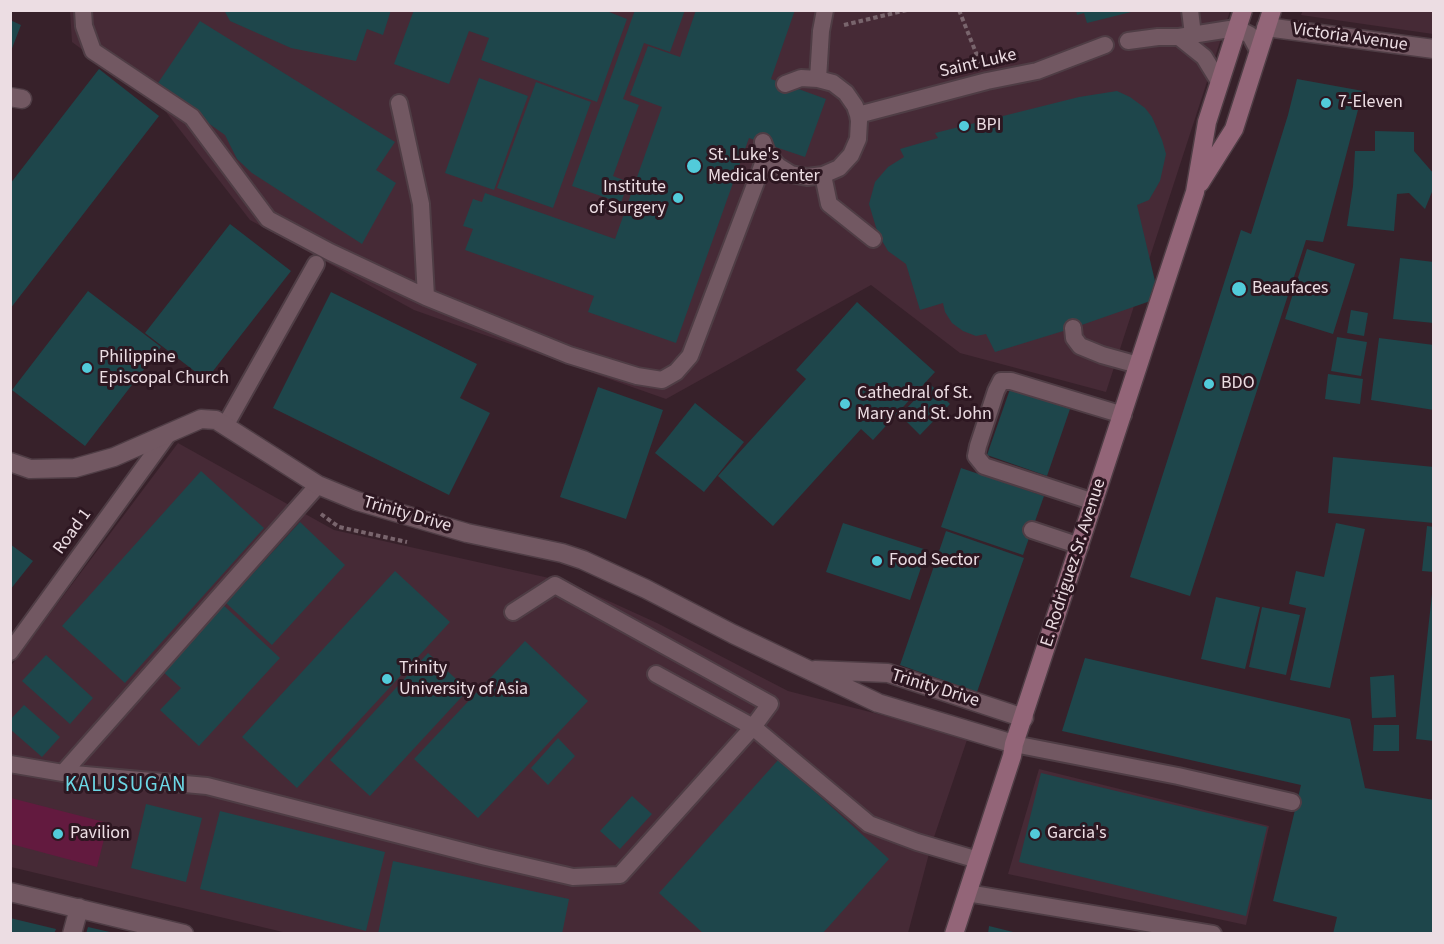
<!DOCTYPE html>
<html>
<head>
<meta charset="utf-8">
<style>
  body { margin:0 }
  #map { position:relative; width:1444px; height:944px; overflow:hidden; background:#37212a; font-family:"Source Sans 3",sans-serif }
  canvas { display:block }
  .frame { position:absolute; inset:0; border:12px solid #ecdde3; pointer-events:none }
</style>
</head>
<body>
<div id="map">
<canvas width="1444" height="944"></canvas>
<div class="frame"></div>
</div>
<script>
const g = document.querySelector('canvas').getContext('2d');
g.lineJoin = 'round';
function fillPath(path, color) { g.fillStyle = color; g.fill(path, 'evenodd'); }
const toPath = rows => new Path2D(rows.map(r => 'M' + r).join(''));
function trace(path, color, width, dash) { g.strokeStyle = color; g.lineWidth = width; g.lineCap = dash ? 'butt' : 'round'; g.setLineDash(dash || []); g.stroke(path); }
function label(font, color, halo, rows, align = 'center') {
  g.font = font + ' "Source Sans 3",sans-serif'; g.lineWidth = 6; g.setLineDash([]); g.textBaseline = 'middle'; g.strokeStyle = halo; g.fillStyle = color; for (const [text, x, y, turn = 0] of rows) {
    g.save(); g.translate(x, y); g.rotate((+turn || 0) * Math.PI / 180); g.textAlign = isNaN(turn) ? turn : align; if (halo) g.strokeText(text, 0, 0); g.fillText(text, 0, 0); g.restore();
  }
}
const built = toPath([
  [1303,10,1433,11,1433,34,1301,15],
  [70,11,1230,11,1106,392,960,353,871,285,666,399,414,310,250,220,166,112,72,42],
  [178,443,334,530,567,582,657,623,788,691,968,737,931,846,908,933,287,933,11,867,10,667],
  [1039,769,1269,826,1246,925,1008,874]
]);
const water = toPath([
  [11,798,108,823,97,867,11,844]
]);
const building = toPath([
  [224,10,391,10,383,35,367,29,356,61,291,48,230,21],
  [414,10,604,10,627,19,597,102,481,60,489,38,469,31,449,84,394,64],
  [635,10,685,10,670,52,644,43,623,99,639,105,613,176,628,182,621,203,572,186],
  [696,10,795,10,771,79,826,99,805,157,749,138,676,343,588,312,594,296,465,250,473,229,463,226,473,199,482,202,485,193,615,239,662,107,630,95,648,46,680,57],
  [1076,10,1135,10,1135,11,1087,23,1084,13,1077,15],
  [10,20,21,25,11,51,10,51],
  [200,21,395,142,376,170,396,183,362,244,252,173,237,159,225,135,156,86],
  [99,69,159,116,10,309,10,184],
  [479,78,528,96,494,190,445,173],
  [1297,79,1363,91,1323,242,1306,240,1190,596,1130,577,1241,230,1251,234,1288,115],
  [536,82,591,102,553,208,497,188],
  [1117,91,1130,97,1145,108,1152,117,1162,140,1166,154,1160,181,1149,200,1137,205,1159,298,1073,328,995,352,986,334,976,336,963,331,952,323,945,312,943,303,920,310,906,264,888,251,878,234,869,204,875,182,888,167,904,157,900,149,938,138,935,133,1079,97],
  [1375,131,1414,132,1414,151,1434,174,1434,187,1425,209,1409,193,1397,194,1394,231,1347,226,1353,186,1355,151,1375,151],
  [230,224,291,271,206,380,145,333],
  [1307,249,1355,264,1333,334,1285,319],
  [1400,258,1434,262,1434,323,1393,319],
  [88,291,161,347,85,446,12,390],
  [331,292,477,364,460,398,490,413,449,495,273,408],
  [857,302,935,372,873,440,861,429,773,526,718,476,806,379,796,370],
  [1351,310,1368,313,1364,336,1347,333],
  [1337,337,1367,342,1361,376,1331,371],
  [1379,338,1434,345,1434,410,1371,400],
  [1328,374,1363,379,1360,404,1325,399],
  [930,384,950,404,920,435,900,415],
  [598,387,663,410,626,519,560,497],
  [1010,389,1070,409,1047,476,987,455],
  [695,403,744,442,704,492,655,453],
  [1333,457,1434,467,1434,523,1328,513],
  [961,468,1044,496,1023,555,941,527],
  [201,471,264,528,125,683,62,626],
  [300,522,345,565,272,645,226,603],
  [843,523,927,550,910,600,826,572],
  [1336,523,1365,529,1330,688,1290,680,1306,608,1289,604,1296,571,1324,577],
  [1427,526,1434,527,1434,572,1422,571],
  [946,531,1024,558,977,692,900,665],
  [10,544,33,561,10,590],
  [395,571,450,622,297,788,242,737],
  [1432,594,1434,594,1434,741,1416,739],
  [1216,597,1260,607,1245,669,1201,659],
  [221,603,280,658,199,746,160,710,181,688,160,669],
  [1262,607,1300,615,1286,675,1249,667],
  [525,641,588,701,478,818,414,759],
  [428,653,468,690,370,796,330,760],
  [46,655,93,698,70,724,22,681],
  [1085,658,1350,719,1365,788,1434,800,1434,934,1333,934,1337,917,1273,901,1301,785,1062,731],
  [1394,675,1396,717,1372,718,1370,677],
  [24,705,60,737,42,757,10,729,10,720],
  [1374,725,1399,725,1399,751,1373,751],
  [558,738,575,756,548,785,531,768],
  [779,759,889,859,822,934,704,934,659,893],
  [1041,773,1267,827,1246,916,1019,862],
  [632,796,652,814,620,849,600,831],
  [146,804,202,818,186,882,131,868],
  [220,811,385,852,366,931,200,889],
  [393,861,569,899,562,934,378,934],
  [10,918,56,929,54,934,10,934],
  [989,926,1013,932,1013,934,988,934],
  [88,927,114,933,114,934,86,934]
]);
const path = toPath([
  [959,10,980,63],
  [844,25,907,10],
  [321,514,339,527,407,542]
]);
const lane = toPath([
  [83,10,84,26,93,51,192,117,268,219,330,252,426,297,569,355,637,376,662,380,676,372,690,356,767,153],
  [1190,10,1193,35],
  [1179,37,1204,57,1220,83],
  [1128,41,1158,37,1179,37,1236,28,1250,35,1258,50],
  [818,79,821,31,825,10],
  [399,103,421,204,426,297],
  [858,115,987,81,1037,71,1105,45],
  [763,142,767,153,778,166,791,174,807,177,823,175,839,168,851,155,858,139,859,121,858,115,855,106,846,93,833,83,818,79,801,78,785,84],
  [823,175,829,204,873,239],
  [1073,328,1074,338,1080,346,1102,355,1138,365],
  [225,426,316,264],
  [1094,502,984,466,976,456,978,446,996,391,1001,381,1011,381,1123,415],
  [1032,530,1080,546],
  [10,652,168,434],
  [656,674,753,727,869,824,917,842,978,860],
  [1014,744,1178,776,1292,802],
  [10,764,63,773,207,786,486,857,573,877,620,875,753,727,770,704,555,585,513,612],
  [63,773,318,485],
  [967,893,1213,934]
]);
const street = toPath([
  [1266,27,1434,49],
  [10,97,22,99],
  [10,462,30,469,75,468,114,457,201,419,216,420,318,485,357,501,467,533,562,553,583,560,646,589,733,634,878,703,1014,744],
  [815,670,888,673,1024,718],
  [10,892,184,934],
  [72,934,79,908]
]);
const secondary = toPath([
  [1200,183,1234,129,1272,10],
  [954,934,1012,756,1014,744,1195,192,1207,122,1243,10]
]);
const markers = [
  [1326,103,6,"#52cbda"],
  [964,126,6,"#52cbda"],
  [694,166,8,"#52cbda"],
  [678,198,6,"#52cbda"],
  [1239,289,8,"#52cbda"],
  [87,368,6,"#52cbda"],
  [1209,384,6,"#52cbda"],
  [845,404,6,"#52cbda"],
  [877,561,6,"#52cbda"],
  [387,679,6,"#52cbda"],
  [58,834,6,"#52cbda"],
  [1035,834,6,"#52cbda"]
];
const streetNames = [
  ["Victoria Avenue",1350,38,8],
  ["Saint Luke",978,64,-13],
  ["Trinity Drive",407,515,16],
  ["Road 1",73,532,-54],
  ["E. Rodriguez Sr. Avenue",1074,563,-72],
  ["Trinity Drive",935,689,17]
];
const poiNames = [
  ["7-Eleven",1338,103],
  ["BPI",976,126],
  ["St. Luke's",708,156],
  ["Medical Center",708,177],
  ["Institute",666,188,"right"],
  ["of Surgery",666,209,"right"],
  ["Beaufaces",1252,289],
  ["Philippine",99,358],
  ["Episcopal Church",99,379],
  ["BDO",1221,384],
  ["Cathedral of St.",857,394],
  ["Mary and St. John",857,415],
  ["Food Sector",889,561],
  ["Trinity",399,669],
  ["University of Asia",399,690],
  ["Pavilion",70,834],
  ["Garcia's",1047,834]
];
const quarterNames = [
  ["KALUSUGAN",126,786]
];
fillPath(built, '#462a36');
fillPath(water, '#631a3f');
fillPath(building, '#1e464b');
trace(lane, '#4f3d45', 20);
trace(street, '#4f3d45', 21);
trace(secondary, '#4f3d45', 21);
trace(path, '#79656d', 4, [4.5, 3]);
trace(lane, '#725862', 16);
trace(street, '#725862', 18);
trace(secondary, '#936578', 18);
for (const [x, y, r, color] of markers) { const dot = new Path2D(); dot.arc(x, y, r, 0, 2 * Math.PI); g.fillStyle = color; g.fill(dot); trace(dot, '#2d1721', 2); }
label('18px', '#ecdde3', '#2d1721', streetNames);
label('18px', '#ecdde3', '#2d1721', poiNames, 'left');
g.letterSpacing = '1.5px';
label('21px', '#6cd7e5', '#2d1721', quarterNames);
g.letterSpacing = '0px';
</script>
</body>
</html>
